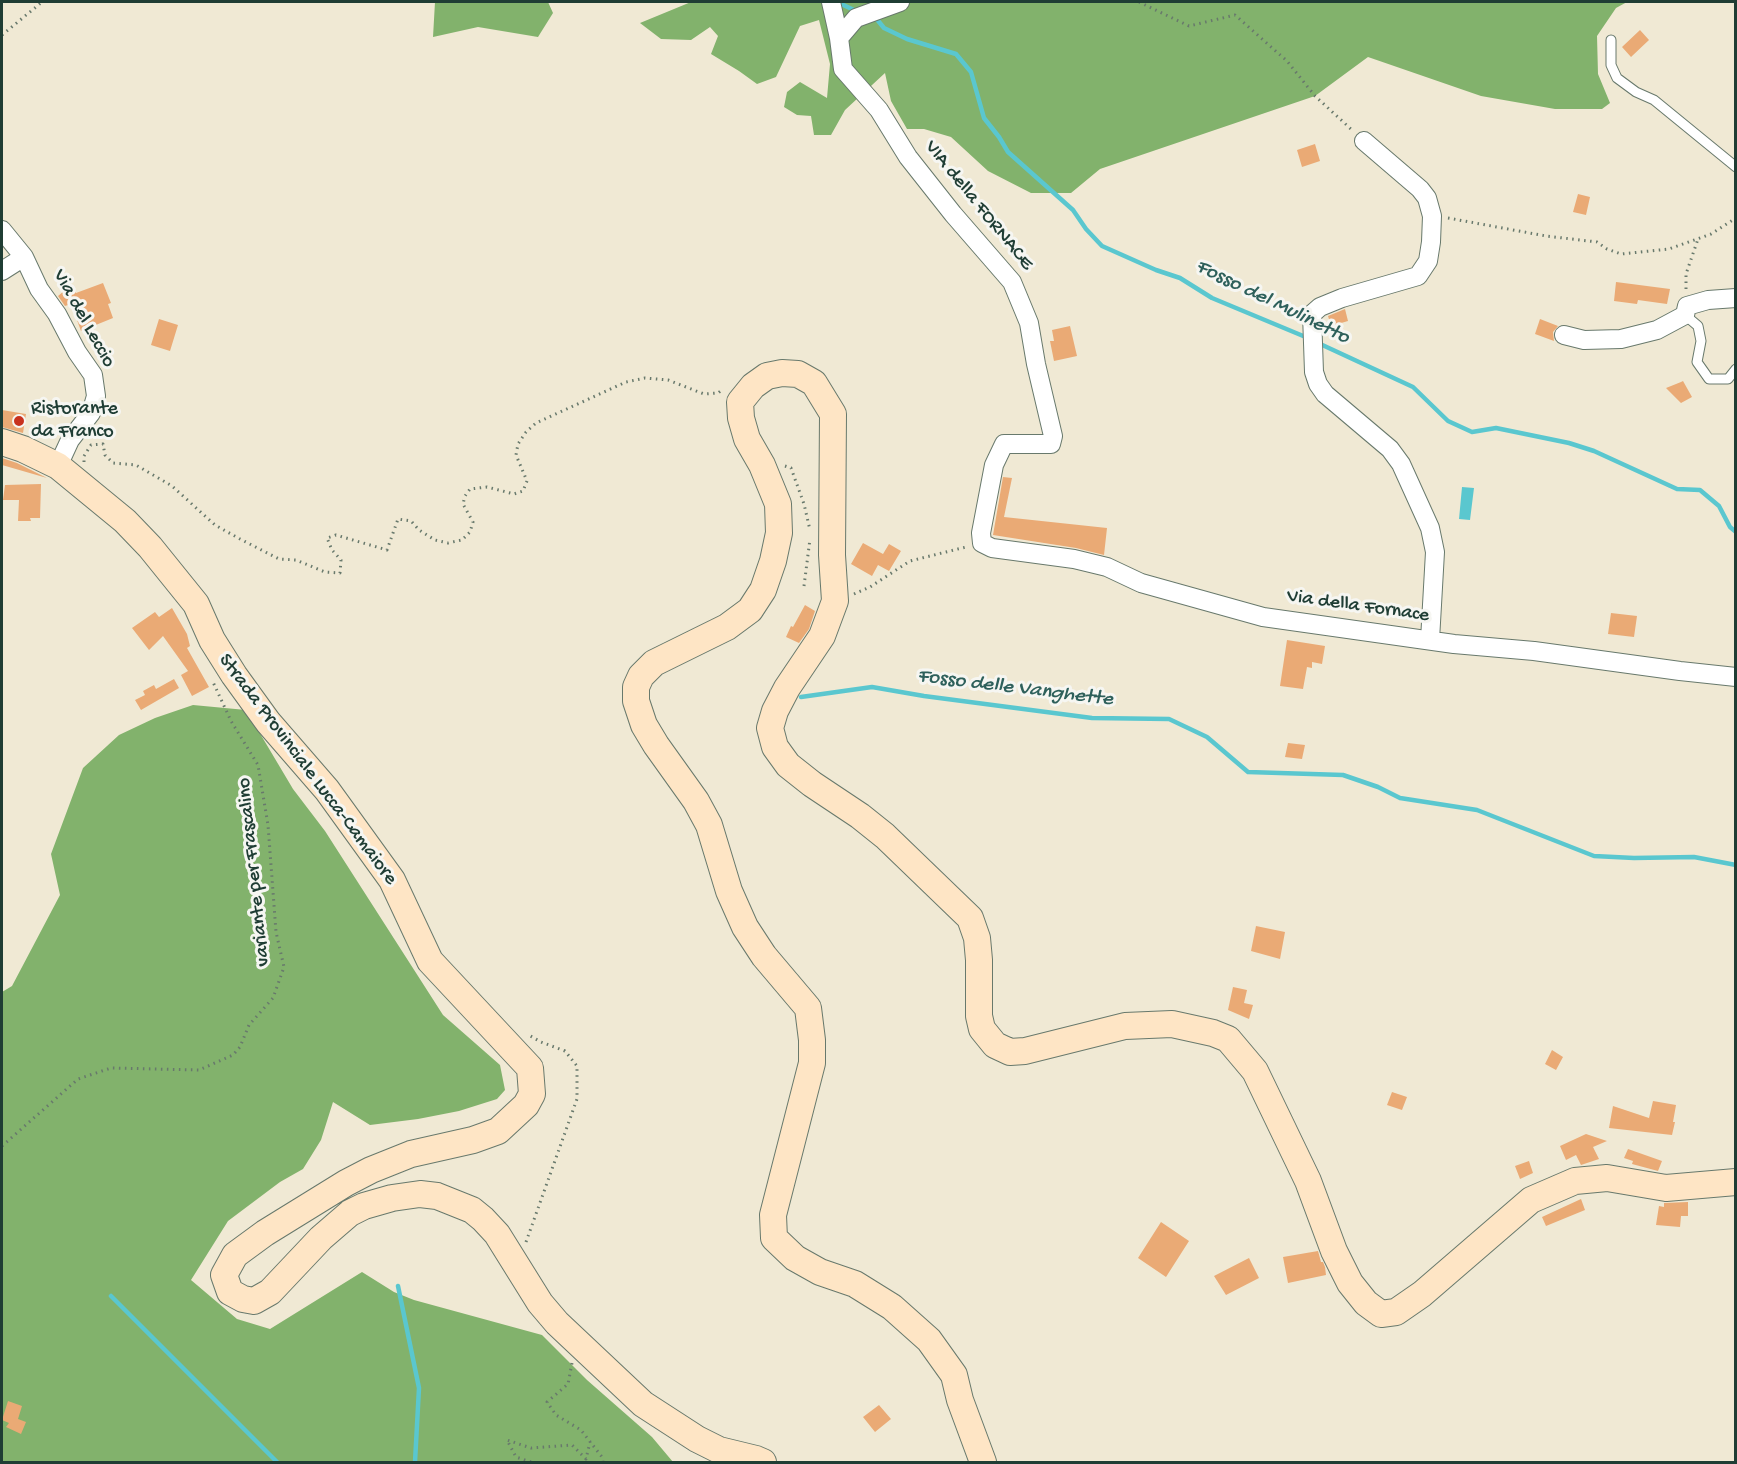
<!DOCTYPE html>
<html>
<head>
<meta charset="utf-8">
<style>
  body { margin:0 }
  #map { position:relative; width:1737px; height:1464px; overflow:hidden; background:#f0e9d4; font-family:"Gochi Hand",sans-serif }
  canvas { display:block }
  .frame { position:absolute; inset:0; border:3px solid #1f3d34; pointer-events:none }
</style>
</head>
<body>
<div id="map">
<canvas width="1737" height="1464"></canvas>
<div class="frame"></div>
</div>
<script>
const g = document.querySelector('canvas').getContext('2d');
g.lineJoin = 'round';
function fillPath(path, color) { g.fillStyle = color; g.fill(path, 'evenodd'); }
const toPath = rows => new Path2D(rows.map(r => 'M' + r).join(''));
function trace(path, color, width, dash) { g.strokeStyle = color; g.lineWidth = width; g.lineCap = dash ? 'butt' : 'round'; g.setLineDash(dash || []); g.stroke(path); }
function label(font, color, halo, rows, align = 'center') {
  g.font = font + ' "Gochi Hand",sans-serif'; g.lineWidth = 6; g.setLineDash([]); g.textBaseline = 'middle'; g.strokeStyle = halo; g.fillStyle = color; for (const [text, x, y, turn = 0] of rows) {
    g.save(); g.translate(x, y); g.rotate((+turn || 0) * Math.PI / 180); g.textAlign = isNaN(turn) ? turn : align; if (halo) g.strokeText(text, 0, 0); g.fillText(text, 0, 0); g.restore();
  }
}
const forest = toPath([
  [435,2,548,2,553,13,538,37,478,27,433,37],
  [691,2,1627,2,1616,8,1597,36,1598,74,1610,103,1602,109,1555,109,1481,96,1368,57,1315,96,1100,169,1071,193,1031,193,988,171,951,137,924,129,907,129,891,101,885,73,845,110,831,135,814,135,811,116,797,115,784,107,787,92,800,82,827,98,830,64,819,20,800,26,776,77,757,84,739,71,711,54,718,36,710,27,691,40,661,39,640,23],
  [193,705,246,710,293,789,325,831,443,1015,500,1065,505,1090,497,1099,459,1111,418,1119,370,1125,333,1102,321,1140,303,1169,280,1182,228,1221,191,1280,237,1319,270,1329,362,1272,394,1292,414,1300,542,1335,587,1380,652,1437,673,1462,2,1462,2,992,12,986,60,895,51,854,83,768,119,735,155,718]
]);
const water = toPath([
  [1462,487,1474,488,1470,520,1459,519]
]);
const stream = toPath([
  [837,2,856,11],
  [875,17,884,28,907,39,956,54,971,72,984,118,999,137,1008,152,1073,210,1086,229,1102,246,1156,270,1180,278,1212,298,1308,338],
  [1318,343,1413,387,1448,421,1472,432,1496,428,1569,443,1594,451,1677,489,1700,490,1719,506,1730,527,1736,532],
  [801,697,872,687,924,696,1092,718,1169,719,1207,737,1248,772,1343,775,1378,787,1400,798,1477,810,1594,856,1634,858,1694,857,1736,865],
  [398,1286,419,1388,415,1462],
  [111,1296,277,1462]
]);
const building = toPath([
  [1640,30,1649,40,1631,57,1622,47],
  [1315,144,1320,161,1302,167,1297,150],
  [1578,194,1590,197,1586,215,1573,212],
  [1616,282,1670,289,1667,304,1638,300,1637,304,1614,301],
  [103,283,111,303,108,304,113,318,81,331,71,304,65,306,58,296,70,286,76,293],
  [1345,309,1348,321,1331,326,1328,316],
  [159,319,178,325,170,351,151,345],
  [1540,319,1558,326,1553,332,1554,341,1535,334],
  [1070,326,1077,356,1054,361,1050,341,1054,341,1052,330],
  [1681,382,1683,381,1692,397,1681,403,1666,388],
  [2,410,26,414,23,433,2,427],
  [2,458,17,463,47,478,2,465],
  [1003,477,1012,478,1004,517,1107,528,1104,555,1076,548,993,535],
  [41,484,40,518,30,518,31,521,18,521,19,500,3,500,5,485],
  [863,543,883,554,889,544,901,551,889,571,878,565,872,576,851,564],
  [805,605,815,611,809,629,799,643,786,637,791,626,793,627],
  [172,608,187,634,190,646,187,648,209,687,192,696,181,675,188,671,163,636,149,650,132,628,155,612,159,617],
  [1611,613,1637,616,1634,637,1608,634],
  [1287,640,1325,646,1322,664,1312,662,1312,668,1307,667,1303,689,1280,686],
  [174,679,179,688,141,710,135,700,145,695,143,691,154,685,156,689],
  [1288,743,1305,745,1302,759,1285,757],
  [1256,926,1285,932,1280,959,1251,951],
  [1233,987,1247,990,1244,1003,1253,1005,1249,1019,1228,1010],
  [1552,1050,1563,1057,1556,1070,1545,1064],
  [1392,1092,1407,1097,1402,1110,1387,1105],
  [1653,1101,1676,1105,1673,1122,1675,1122,1672,1135,1609,1128,1613,1106,1649,1118],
  [1586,1134,1607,1141,1593,1147,1599,1159,1581,1165,1576,1155,1566,1160,1560,1146],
  [1628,1149,1662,1161,1658,1171,1632,1164,1633,1161,1624,1158],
  [1529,1161,1533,1173,1520,1179,1515,1166],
  [1581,1199,1585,1210,1546,1226,1542,1217],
  [1688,1202,1688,1216,1681,1216,1680,1227,1656,1225,1659,1206,1664,1207,1664,1203],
  [1161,1222,1189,1241,1166,1277,1138,1258],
  [1318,1251,1321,1262,1323,1262,1325,1267,1326,1275,1288,1283,1283,1257],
  [1249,1258,1259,1278,1226,1295,1214,1276],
  [8,1401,22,1406,18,1419,26,1422,21,1434,6,1427,9,1423,2,1420],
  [879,1405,891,1419,875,1432,863,1417]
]);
const path = toPath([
  [1139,2,1189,26,1235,15,1287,61,1315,96,1352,130],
  [2,35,42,2],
  [1448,218,1546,236,1597,242,1607,249,1621,254,1669,249,1711,234,1736,218],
  [1686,289,1686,274,1698,239],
  [84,462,84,456,91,445,103,444,105,455,113,463,136,465,172,486,215,525,240,539,279,559,296,560,325,572,340,573,341,560,332,550,327,538,336,535,387,550,398,519,411,521,419,530,435,540,448,543,462,540,470,532,473,522,463,504,465,496,470,489,487,487,514,494,523,491,527,481,516,455,518,444,526,432,536,423,626,382,645,378,668,380,704,394,718,393,723,389],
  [785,466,791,468,804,504,810,530],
  [804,586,810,539],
  [854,594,870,587,910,561,966,547],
  [2,1146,78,1079,111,1068,199,1070,233,1055,240,1047,249,1025,273,998,284,967,276,932,268,825,258,765,231,721,213,682],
  [526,1242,577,1099,577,1066,565,1051,541,1042,527,1034],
  [572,1363,568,1384,547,1402,556,1415,581,1430,602,1457,603,1462],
  [531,1462,516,1457,507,1440,531,1448,572,1445,586,1459,590,1442]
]);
const lane = toPath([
  [1611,40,1611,65,1617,78,1636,92,1654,100,1736,167],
  [1685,315,1698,326,1701,341,1697,362,1709,379,1728,379,1736,369]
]);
const street = toPath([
  [831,2,839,38,843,69,879,110,908,157,953,214,1012,282,1029,323,1036,364,1053,436,1051,444,1004,444,994,465,981,533,982,543,992,548,1074,559,1107,567,1141,583,1263,617,1454,644,1534,651,1680,671,1736,677],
  [839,38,856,18,900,2],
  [1364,141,1420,189,1427,198,1432,216,1431,242,1428,261,1418,276,1342,298,1320,307,1312,314,1314,372,1318,384,1325,394,1390,449,1401,464,1430,528,1435,552,1430,640],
  [2,230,24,257,39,289,57,314,77,352,93,375,96,396,91,413,70,440,58,466],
  [2,271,24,257],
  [1564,335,1584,340,1621,339,1657,330,1685,315,1687,306,1708,300,1736,298]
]);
const secondary = toPath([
  [2,442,23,449,58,466,125,521,150,547,196,604,212,640,234,675,268,722,327,790,392,880,430,961,530,1068,532,1094,526,1105,498,1131,473,1140,411,1154,371,1170,346,1183,265,1233,235,1255,224,1275,230,1292,243,1299,254,1301,270,1292,321,1238,350,1213,364,1206,392,1198,420,1194,437,1196,472,1210,483,1219,497,1234,540,1303,557,1323,643,1404,697,1439,719,1450,756,1459,763,1462],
  [983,1462,960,1400,954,1375,929,1340,892,1307,855,1284,820,1272,795,1258,774,1238,773,1215,812,1063,812,1040,808,1008,764,956,745,927,729,891,709,825,696,801,656,745,644,725,636,701,636,687,641,676,654,663,727,627,750,610,763,590,773,561,779,533,778,504,762,465,747,439,741,418,740,402,753,386,767,376,782,373,798,374,814,383,833,414,832,555,835,601,822,636,787,688,775,711,770,728,775,747,788,765,812,784,860,816,885,836,970,918,977,938,979,960,979,1016,982,1029,995,1045,1010,1052,1025,1051,1125,1026,1172,1024,1213,1033,1228,1039,1255,1071,1308,1181,1334,1251,1350,1283,1366,1303,1381,1314,1396,1312,1422,1294,1531,1200,1575,1181,1607,1178,1666,1188,1736,1182]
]);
const markers = [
  [19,421,6,"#c8321e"]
];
const streetNames = [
  ["VIA della FORNACE",978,206,51],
  ["Via del Leccio",83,319,61],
  ["Via della Fornace",1358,607,8],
  ["Strada Provinciale Lucca-Camaiore",307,770,53],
  ["variante per Frascalino",255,872,-96]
];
const poiNames = [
  ["Ristorante",31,410],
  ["da Franco",31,433]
];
const waterNames = [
  ["Fosso del Mulinetto",1272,303,26],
  ["Fosso delle Vanghette",1015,689,7]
];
fillPath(forest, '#82b26c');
fillPath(water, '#5ac7cf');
trace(stream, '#5ac7cf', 4.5);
fillPath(building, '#eaaa75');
trace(lane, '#68796c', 11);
trace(street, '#68796c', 20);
trace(secondary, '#68796c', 28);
trace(path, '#68796c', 3, [1.5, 4.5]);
trace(lane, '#fff', 9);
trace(street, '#fff', 18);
trace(secondary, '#fee5c5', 26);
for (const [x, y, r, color] of markers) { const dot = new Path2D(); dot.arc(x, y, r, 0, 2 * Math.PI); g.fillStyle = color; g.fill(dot); trace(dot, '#f6f6f2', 2); }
label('20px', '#1f3d34', '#f6f6f2', streetNames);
label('20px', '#1f3d34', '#f6f6f2', poiNames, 'left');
label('italic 21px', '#2e605b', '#f6f6f2', waterNames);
</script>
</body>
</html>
